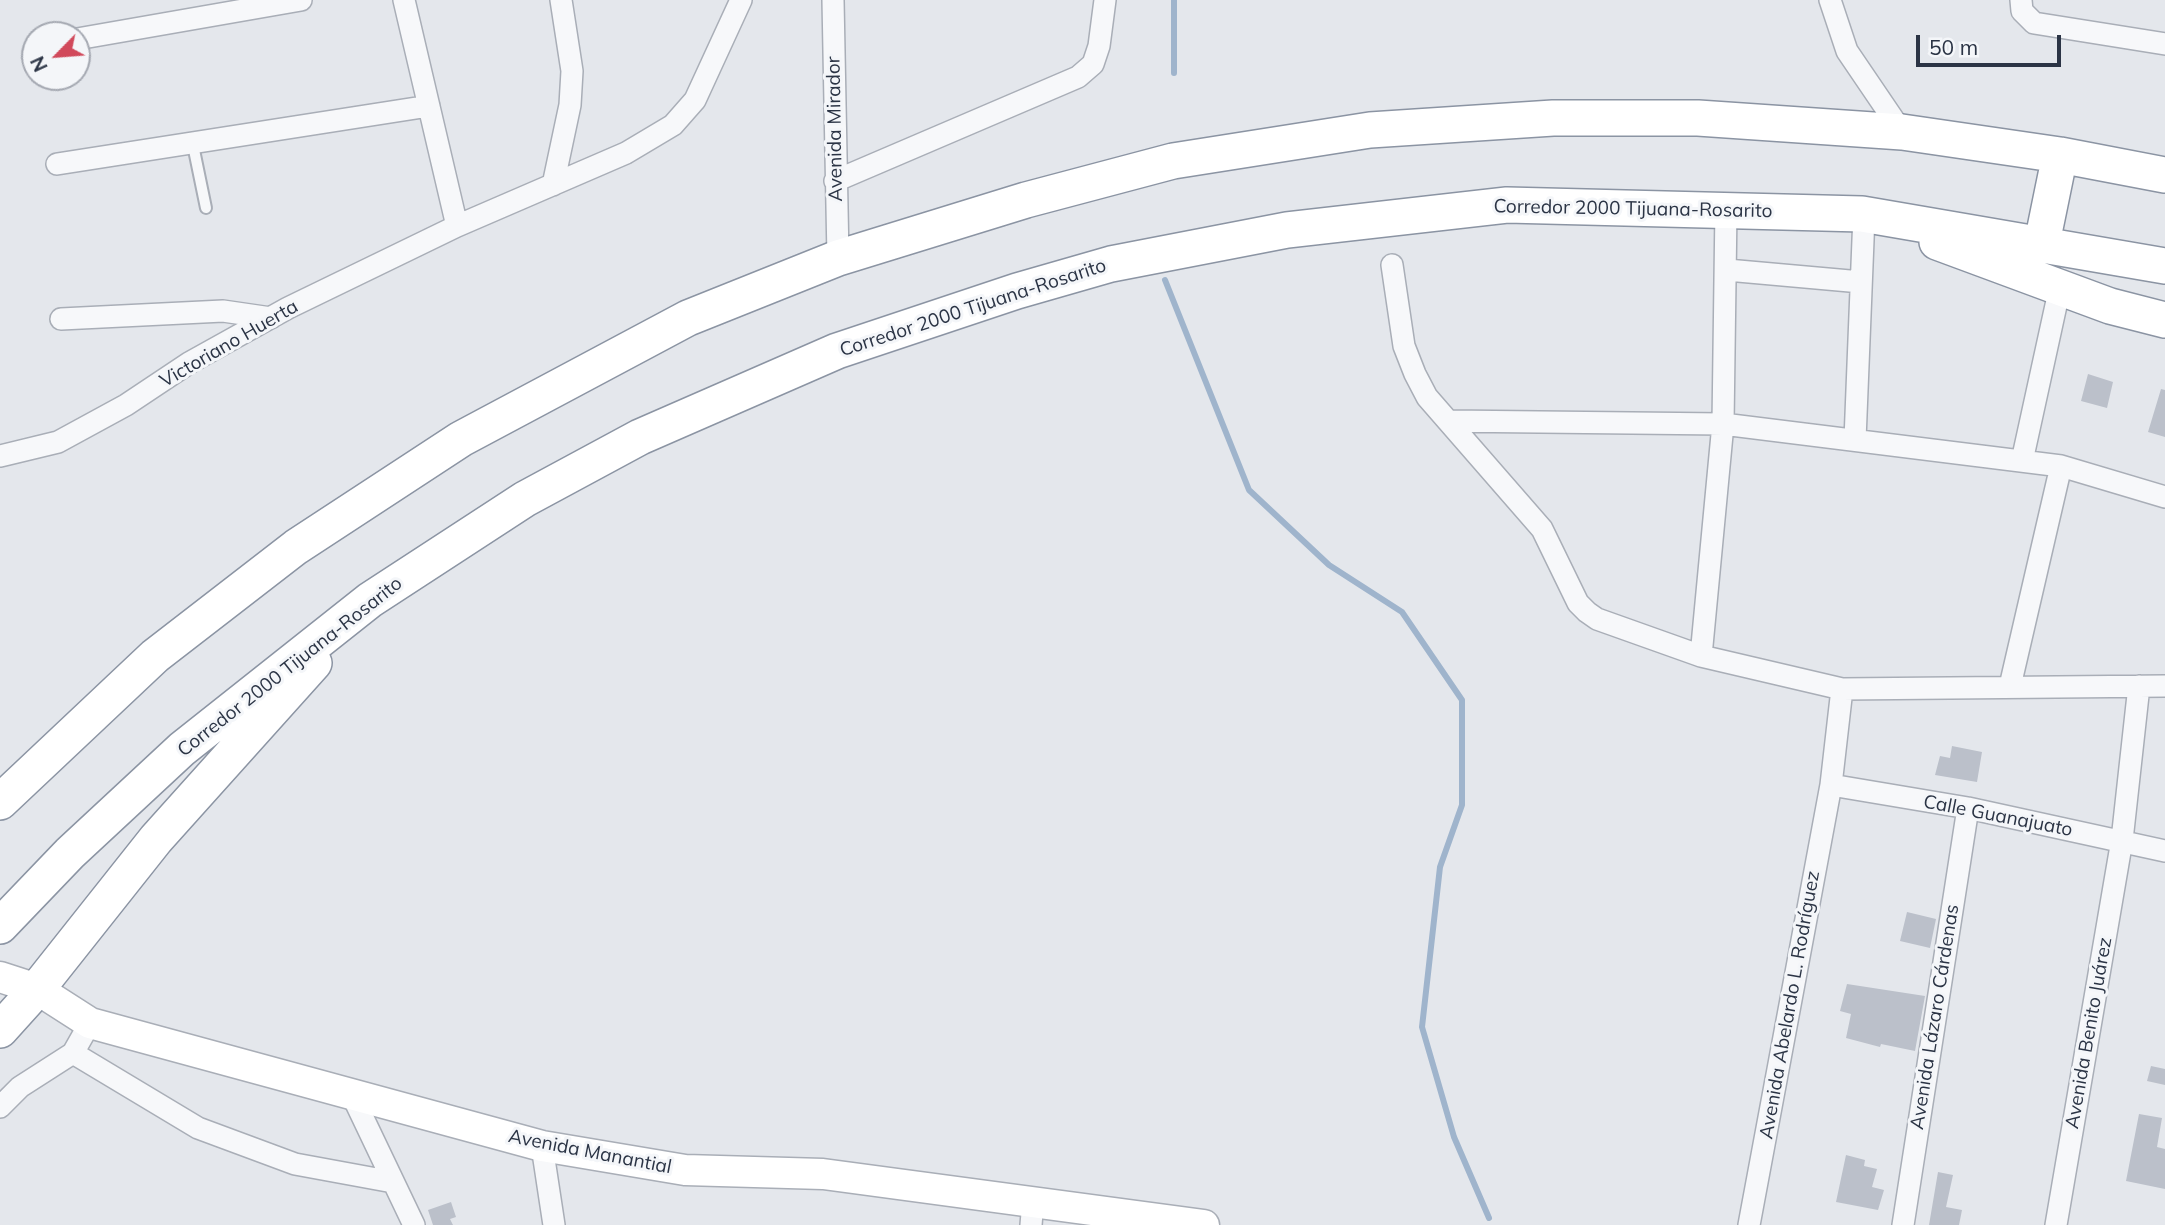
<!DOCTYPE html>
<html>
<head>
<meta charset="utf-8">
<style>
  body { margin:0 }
  #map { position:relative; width:2165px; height:1225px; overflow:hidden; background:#e4e7ec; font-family:Mulish,sans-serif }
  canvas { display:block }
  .north { position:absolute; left:21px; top:21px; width:70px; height:70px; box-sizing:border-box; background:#f4f6f9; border:2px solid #a4a8b1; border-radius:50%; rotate:245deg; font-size:19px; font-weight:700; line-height:28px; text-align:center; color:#2b3445 }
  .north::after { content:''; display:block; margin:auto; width:24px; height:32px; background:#d1495b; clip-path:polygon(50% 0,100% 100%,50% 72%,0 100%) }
  .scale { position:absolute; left:1916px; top:35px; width:145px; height:32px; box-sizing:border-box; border:4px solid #2b3445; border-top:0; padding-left:9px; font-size:21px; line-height:24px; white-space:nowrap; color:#2b3445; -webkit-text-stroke:5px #f4f6f9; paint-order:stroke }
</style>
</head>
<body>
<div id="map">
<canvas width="2165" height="1225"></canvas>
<div class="north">N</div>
<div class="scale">50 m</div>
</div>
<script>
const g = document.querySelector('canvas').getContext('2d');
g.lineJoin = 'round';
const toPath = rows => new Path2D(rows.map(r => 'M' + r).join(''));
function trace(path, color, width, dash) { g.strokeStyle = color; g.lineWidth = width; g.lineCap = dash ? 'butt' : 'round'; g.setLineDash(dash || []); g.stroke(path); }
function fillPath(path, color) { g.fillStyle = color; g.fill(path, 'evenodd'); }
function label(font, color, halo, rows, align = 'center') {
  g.font = font + ' Mulish,sans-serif'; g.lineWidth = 6; g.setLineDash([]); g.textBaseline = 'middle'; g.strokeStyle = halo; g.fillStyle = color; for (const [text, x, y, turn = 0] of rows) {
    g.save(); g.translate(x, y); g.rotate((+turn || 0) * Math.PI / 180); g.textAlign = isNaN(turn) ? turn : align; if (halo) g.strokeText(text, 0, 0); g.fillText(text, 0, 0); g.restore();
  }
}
const stream = toPath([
  [1174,73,1174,0],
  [1165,280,1249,490,1329,565,1402,612,1462,700,1462,805,1440,867,1422,1027,1454,1137,1489,1218]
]);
const building = toPath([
  [2088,374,2113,382,2107,408,2081,401],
  [2161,389,2165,390,2165,437,2148,432],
  [1952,746,1982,752,1977,782,1935,775,1940,756,1950,758],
  [1907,912,1936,919,1930,948,1900,941],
  [1847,984,1925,996,1915,1051,1881,1044,1880,1047,1846,1038,1851,1014,1840,1011],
  [2151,1066,2165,1069,2165,1085,2147,1081],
  [2139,1114,2162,1118,2157,1147,2165,1149,2165,1189,2126,1181],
  [1846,1155,1865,1160,1864,1166,1877,1169,1872,1187,1884,1190,1878,1210,1836,1202],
  [1938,1172,1953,1175,1946,1207,1962,1210,1959,1225,1929,1225],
  [451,1202,456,1217,450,1219,453,1225,433,1225,428,1210]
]);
const service = toPath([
  [193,145,206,208]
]);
const minor = toPath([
  [404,0,457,226],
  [833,0,838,258],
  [1830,0,1847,51,1902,132],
  [2021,0,2022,11,2034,23,2165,44],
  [77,39,301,0],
  [57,164,429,106],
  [835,181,1078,77,1093,64,1099,46,1105,0],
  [553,185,570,105,572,71,561,0],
  [1392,265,1404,346,1415,374,1427,397,1542,529,1578,603,1587,612,1597,619,1701,656,1842,689],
  [1727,270,1861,282],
  [61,319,223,311,271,318],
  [1448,421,1723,424,2061,466,2165,497],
  [1855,440,1864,215],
  [0,456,58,442,126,405,189,363,288,308,457,226,626,153,673,125,695,100,741,0],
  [2022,461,2060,287],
  [1701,656,1723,424,1726,208],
  [2010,686,2061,466],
  [1831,785,1968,808,2165,851],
  [73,1053,198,1128,295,1164,393,1182],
  [352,1095,414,1225],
  [0,1107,20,1087,73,1053,90,1023],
  [542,1146,554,1225],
  [1031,1225,1033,1201],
  [1749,1225,1831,785,1842,689,2165,686],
  [1903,1225,1968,808],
  [2056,1225,2122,840,2139,686]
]);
const secondary = toPath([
  [0,977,37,989,90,1023,542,1146,685,1170,823,1174,1204,1225]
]);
const trunk = toPath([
  [1937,242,2110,306,2165,320],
  [2042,243,2060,155],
  [0,802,155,656,296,547,461,439,688,318,838,258,1026,200,1173,161,1370,130,1553,118,1698,118,1902,132,2060,155,2165,175],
  [0,926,70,853,182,749,370,600,525,499,640,437,837,351,1017,291,1111,264,1287,230,1507,205,1862,214,2165,266],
  [0,1030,37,989,156,839,314,663]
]);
const streetNames = [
  ["Avenida Mirador",835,129,-91],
  ["Corredor 2000 Tijuana-Rosarito",1633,209,1],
  ["Corredor 2000 Tijuana-Rosarito",973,308,-18],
  ["Victoriano Huerta",229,344,-30],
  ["Corredor 2000 Tijuana-Rosarito",290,667,-38],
  ["Calle Guanajuato",1998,816,11],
  ["Avenida Abelardo L. Rodríguez",1790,1005,-80],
  ["Avenida Lázaro Cárdenas",1935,1017,-81],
  ["Avenida Benito Juárez",2089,1033,-80],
  ["Avenida Manantial",590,1152,11]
];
trace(stream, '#9fb4cc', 6);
fillPath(building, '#bbc0ca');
trace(service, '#a9aeb7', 14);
trace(minor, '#a9aeb7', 24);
trace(secondary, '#a9aeb7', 33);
trace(trunk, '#8b94a3', 38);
trace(service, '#f7f8fa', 10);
trace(minor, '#f7f8fa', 21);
trace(secondary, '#fff', 30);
trace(trunk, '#fff', 35);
label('19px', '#2b3445', '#f4f6f9', streetNames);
</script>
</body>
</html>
